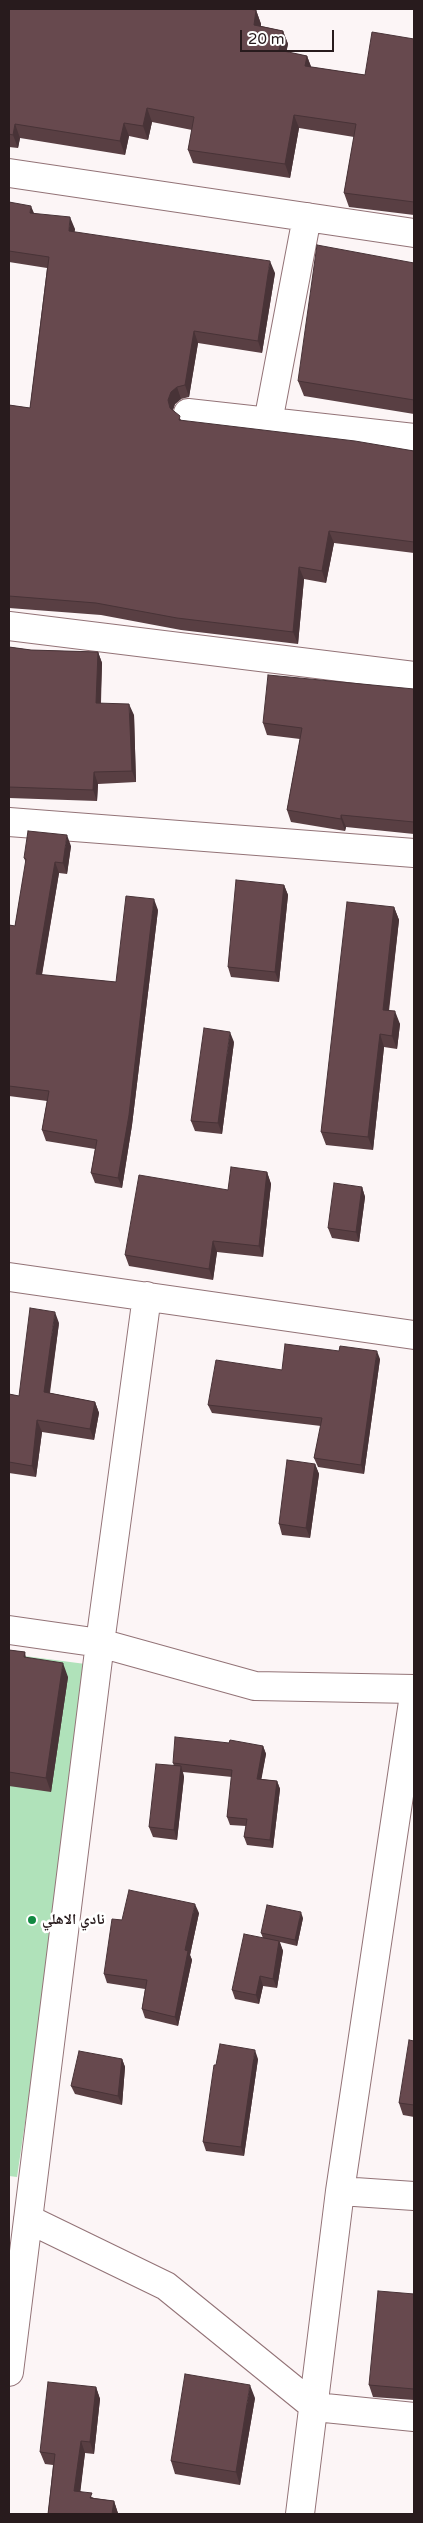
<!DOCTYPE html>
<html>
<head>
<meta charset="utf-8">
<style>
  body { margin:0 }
  #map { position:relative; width:423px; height:2523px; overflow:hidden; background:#fcf5f6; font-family:"Varela Round",sans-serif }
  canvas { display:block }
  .frame { position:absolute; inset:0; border:10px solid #281b1d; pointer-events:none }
  .scale { position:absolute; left:240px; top:30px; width:94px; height:22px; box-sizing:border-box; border:2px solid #281b1d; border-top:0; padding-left:6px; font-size:15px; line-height:18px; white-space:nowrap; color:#281b1d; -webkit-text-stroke:4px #fff; paint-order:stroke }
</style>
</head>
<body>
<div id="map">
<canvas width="423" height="2523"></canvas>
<div class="frame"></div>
<div class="scale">20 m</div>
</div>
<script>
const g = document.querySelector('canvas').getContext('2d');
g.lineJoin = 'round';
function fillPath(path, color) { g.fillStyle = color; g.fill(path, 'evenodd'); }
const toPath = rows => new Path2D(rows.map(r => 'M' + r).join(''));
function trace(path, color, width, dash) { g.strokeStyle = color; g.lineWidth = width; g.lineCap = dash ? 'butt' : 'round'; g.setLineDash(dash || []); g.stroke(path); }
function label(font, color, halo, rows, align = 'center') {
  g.font = font + ' "Varela Round","Noto Naskh Arabic",sans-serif'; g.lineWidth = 5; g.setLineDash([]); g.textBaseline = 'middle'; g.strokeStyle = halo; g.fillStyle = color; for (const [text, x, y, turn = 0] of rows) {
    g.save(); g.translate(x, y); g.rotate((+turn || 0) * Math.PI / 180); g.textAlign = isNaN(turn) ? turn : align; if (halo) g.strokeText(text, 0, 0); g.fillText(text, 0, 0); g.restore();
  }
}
const green = toPath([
  [9,1654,93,1665,17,2177,9,2176]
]);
const minor = toPath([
  [9,173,414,233],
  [188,413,414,438],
  [268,422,307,217],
  [9,626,414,676],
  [9,822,414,853],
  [9,1277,414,1335],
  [9,1630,100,1643,255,1686,414,1689],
  [340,2191,414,2196],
  [28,2219,166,2286,315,2407,414,2417],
  [9,2372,100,1643,147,1296],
  [300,2514,340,2191,414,1695]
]);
const wall = toPath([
  [9,9,256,10,261,24,261,26,283,31,288,44,286,52,307,56,311,67,365,75,414,39,414,215,349,207,344,193,354,137,299,128,290,178,193,163,188,150,192,130,152,122,148,140,129,136,125,155,20,138,18,148,9,147],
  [9,202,34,213,75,229,74,232,275,273,262,353,198,343,189,397,181,399,175,404,173,410,182,421,414,451,414,553,334,543,326,583,304,579,298,644,181,630,101,615,9,608,9,405,30,408,47,268,9,262],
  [414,263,414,414,304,396,298,381],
  [9,647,31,650,98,652,102,663,101,703,134,715,136,782,98,784,97,801,9,798],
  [414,689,414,834,346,827,345,831,291,822,287,810,300,739,267,735,263,723],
  [71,846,67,874,59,873,42,975,116,982,158,910,132,1125,122,1188,95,1183,91,1173,95,1149,46,1141,42,1130,47,1101,9,1096,9,925,15,926,26,863,24,858],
  [284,885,288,895,279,982,231,977,228,967],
  [394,907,399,920,389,1011,400,1024,397,1049,384,1047,373,1150,326,1145,321,1132],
  [234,1042,222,1134,195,1131,191,1121],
  [267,1172,271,1184,263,1257,217,1252,213,1280,129,1266,125,1255,228,1190],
  [362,1187,365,1197,359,1242,332,1238,328,1228],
  [59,1323,50,1393,95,1402,99,1413,94,1440,42,1432,36,1477,9,1473,9,1394,19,1396],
  [380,1359,364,1474,318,1467,314,1458,321,1426,212,1413,208,1405,282,1370],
  [315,1464,319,1474,310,1538,282,1535,279,1524],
  [9,1650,25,1652,26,1658,68,1677,51,1792,9,1786],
  [229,1743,263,1746,266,1754,261,1779,277,1781,280,1789,273,1848,247,1845,244,1837,246,1826,230,1825,227,1817,232,1777,183,1772,184,1777,177,1840,153,1837,149,1827,174,1766,173,1763],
  [199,1913,190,1955,192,1960,178,2026,145,2018,142,2009,145,1989,107,1983,104,1974,122,1920],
  [303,1918,297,1946,280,1942,283,1951,277,1988,263,1986,259,2004,235,1999,232,1990,263,1938,261,1933],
  [414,2041,414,2117,403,2115,399,2103],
  [122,2059,125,2067,122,2105,75,2094,71,2086],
  [258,2059,244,2156,206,2151,203,2142,216,2065],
  [414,2294,414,2400,373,2397,369,2385],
  [96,2387,100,2399,94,2454,85,2453,80,2491,94,2498,114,2501,118,2514,48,2514,53,2465,45,2464,40,2452],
  [255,2398,240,2485,175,2474,171,2461]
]);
const shadedWall = toPath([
  [256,10,261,24,258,38,254,25],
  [283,31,288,44,284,64,279,50],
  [307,56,312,69,305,66],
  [147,108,152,122,148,140,143,126],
  [294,115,299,128,290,178,285,164],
  [124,123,129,136,125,155,120,141],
  [15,124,20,138,18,148,13,135],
  [31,206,36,218,30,213],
  [70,217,75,229,73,243,69,231],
  [270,261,275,273,262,353,258,341],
  [194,331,198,343,189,397,185,385],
  [177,387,181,399,175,404,172,412,170,408,168,400,171,392],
  [329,531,334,543,326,583,322,571],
  [299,567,304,579,298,644,293,632],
  [98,652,102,663,100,714,96,703],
  [129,704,134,715,136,782,132,771],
  [94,772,98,784,97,801,93,790],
  [341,815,346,827,345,831,341,819],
  [67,835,71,846,67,874,63,863],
  [55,862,59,873,40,985,36,974],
  [284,885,288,895,279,982,275,972],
  [154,899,158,910,132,1125,122,1188,118,1178],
  [394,907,399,920,387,1023,383,1010],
  [395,1011,400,1024,397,1049,392,1036],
  [230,1032,234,1042,222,1134,218,1123],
  [380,1034,384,1047,373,1150,368,1137],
  [267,1172,271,1184,263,1257,259,1246],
  [362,1187,365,1197,359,1242,356,1232],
  [213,1241,217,1252,213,1280,209,1269],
  [55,1312,59,1323,48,1403,44,1392],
  [377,1351,380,1359,364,1474,361,1465],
  [95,1402,99,1413,94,1440,90,1429],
  [37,1420,42,1432,36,1477,32,1466],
  [315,1464,319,1474,310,1538,306,1528],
  [63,1663,68,1677,51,1792,46,1778],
  [263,1746,266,1754,260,1787,257,1779],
  [181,1766,184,1777,177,1840,174,1830],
  [277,1781,280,1789,273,1848,270,1840],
  [195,1904,199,1913,190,1955,192,1960,178,2026,175,2017,185,1950],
  [301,1912,303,1918,297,1946,295,1940],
  [279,1941,283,1951,277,1988,273,1979],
  [260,1976,263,1986,259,2004,256,1995],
  [255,2050,258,2059,244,2156,241,2147],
  [122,2059,125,2067,122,2105,118,2096],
  [250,2385,255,2398,240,2485,236,2472],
  [96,2387,100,2399,94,2454,90,2442],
  [81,2441,85,2453,79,2503,74,2491],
  [114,2501,118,2513,118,2514,112,2514]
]);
const building = toPath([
  [9,9,247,9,256,10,254,25,283,31,279,50,307,56,305,66,365,75,372,32,414,39,414,202,344,193,356,124,294,115,285,164,188,150,194,117,147,108,143,126,124,123,120,141,15,124,13,135,9,134,9,9],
  [9,202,31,206,30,213,70,217,69,231,270,261,258,341,194,331,185,385,177,387,171,392,168,400,170,408,180,416,179,420,355,441,414,451,414,542,329,531,322,571,299,567,293,632,177,618,96,603,9,596,9,405,30,408,49,257,9,251,9,202],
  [317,245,414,263,414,400,298,381,317,245],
  [9,647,31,650,98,652,96,703,129,704,132,771,94,772,93,790,9,787,9,647],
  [268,675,414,689,414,822,341,815,341,819,287,810,302,728,263,723,268,675],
  [28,831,67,835,63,863,55,862,36,974,116,982,126,896,154,899,129,1115,118,1178,91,1173,97,1140,42,1130,49,1091,9,1086,9,925,15,926,26,859,24,858,28,831],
  [236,880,284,885,275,972,228,967,236,880],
  [347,902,394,907,383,1010,395,1011,392,1036,380,1034,368,1137,321,1132,347,902],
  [204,1028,230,1032,218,1123,191,1121,204,1028],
  [231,1167,267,1172,259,1246,213,1241,209,1269,125,1255,139,1175,228,1190,231,1167],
  [334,1183,362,1187,356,1232,328,1228,334,1183],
  [30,1308,55,1312,44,1392,95,1402,90,1429,37,1420,32,1466,9,1462,9,1394,19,1396,30,1308],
  [285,1344,339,1351,340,1346,377,1351,361,1465,314,1458,322,1418,208,1405,216,1360,282,1370,285,1344],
  [287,1460,315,1464,306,1528,279,1524,287,1460],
  [9,1650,25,1652,24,1657,63,1663,46,1778,9,1772,9,1650],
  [175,1737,229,1743,230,1740,263,1746,257,1779,277,1781,270,1840,244,1837,247,1819,227,1817,232,1770,173,1763,175,1737],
  [156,1764,181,1766,174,1830,149,1827,156,1764],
  [129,1890,195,1904,185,1950,188,1951,175,2017,142,2009,147,1980,104,1974,112,1919,122,1920,129,1890],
  [267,1905,301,1912,295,1940,261,1933,267,1905],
  [244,1934,279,1941,273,1979,260,1976,256,1995,232,1990,244,1934],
  [409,2040,414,2041,414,2105,399,2103,409,2040],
  [220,2044,255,2050,241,2147,203,2142,214,2065,216,2065,220,2044],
  [79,2051,122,2059,118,2096,71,2086,79,2051],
  [378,2291,414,2294,414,2389,369,2385,378,2291],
  [185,2374,250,2385,236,2472,171,2461,185,2374],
  [48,2382,96,2387,90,2442,81,2441,74,2491,92,2493,90,2498,114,2501,112,2514,48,2514,55,2454,40,2452,48,2382]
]);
const markers = [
  [32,1920,5,"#128942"]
];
const poiNames = [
  ["نادي الاهلي",42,1920]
];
fillPath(green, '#b0e2ba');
trace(minor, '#937377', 30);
trace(minor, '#fff', 28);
fillPath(wall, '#593f43');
fillPath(shadedWall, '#483337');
fillPath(building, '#67494e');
trace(building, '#483337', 1);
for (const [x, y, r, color] of markers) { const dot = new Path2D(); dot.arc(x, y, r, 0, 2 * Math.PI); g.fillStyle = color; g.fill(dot); trace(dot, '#fff', 2); }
label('bold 15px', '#281b1d', '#fff', poiNames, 'left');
</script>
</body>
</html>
